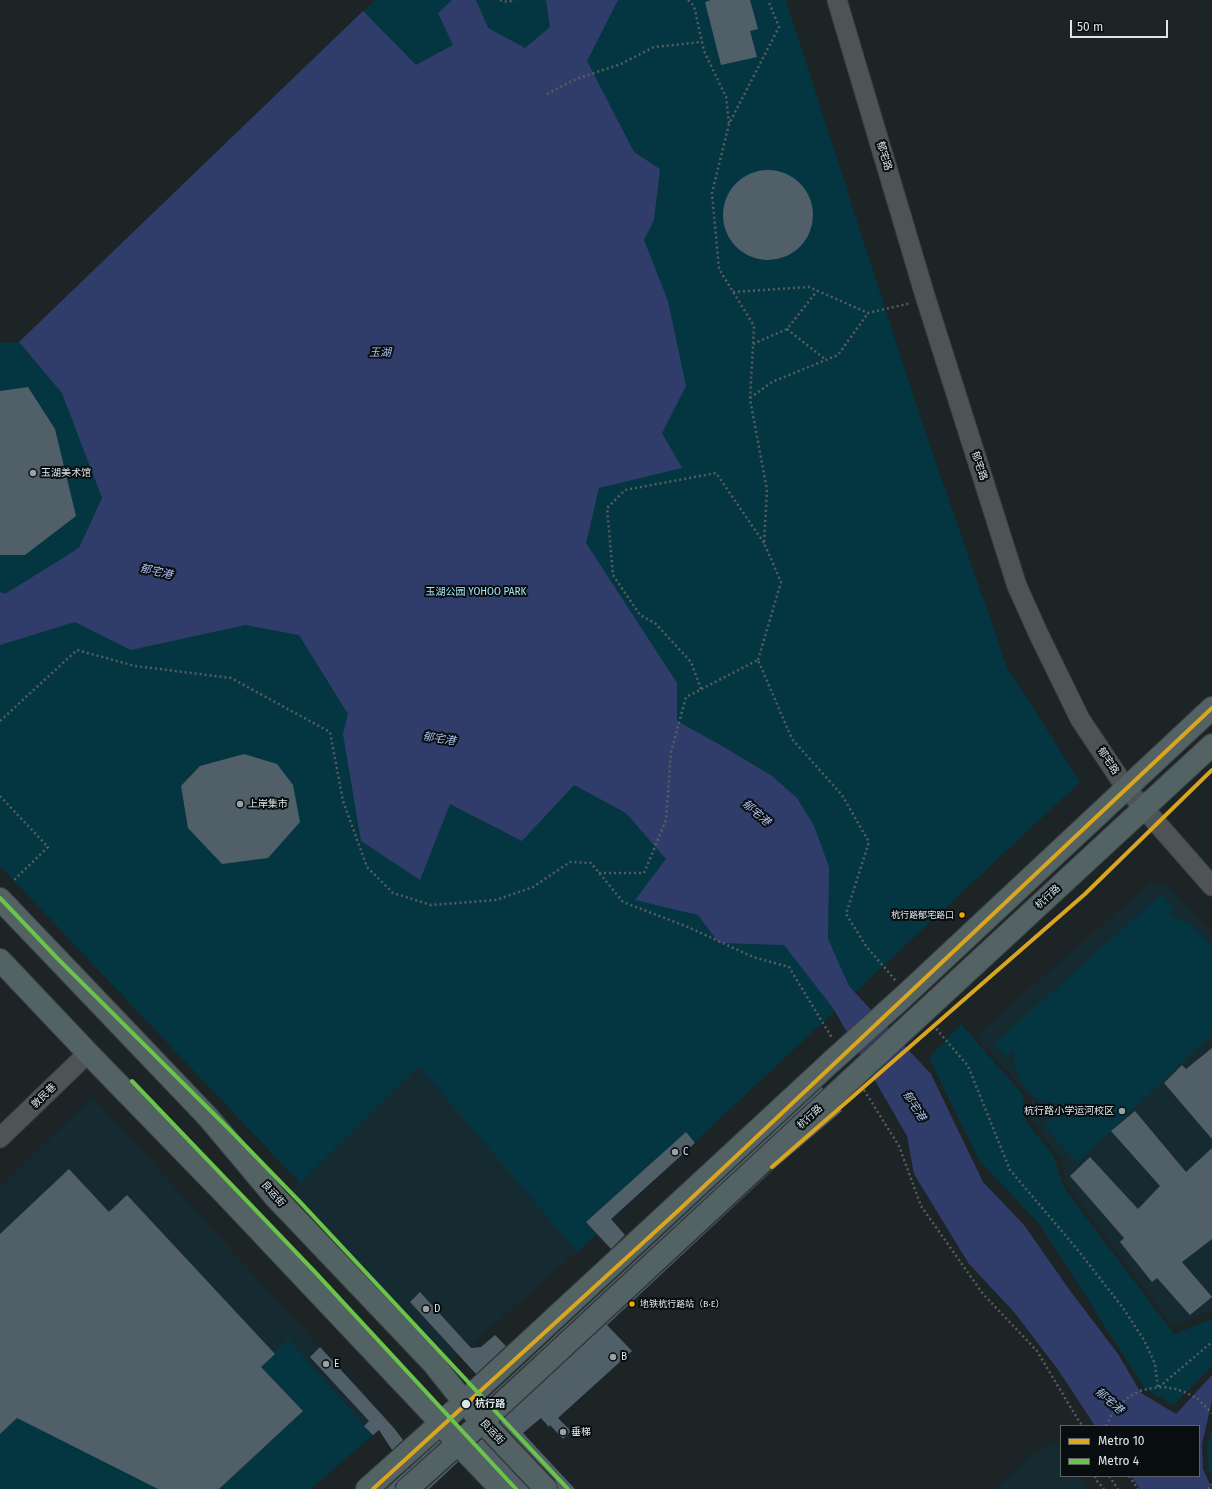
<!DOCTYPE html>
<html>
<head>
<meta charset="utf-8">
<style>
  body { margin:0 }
  #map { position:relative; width:1212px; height:1489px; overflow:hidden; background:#1c2426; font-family:"Fira Sans",sans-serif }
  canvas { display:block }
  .legend { position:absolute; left:1060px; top:1425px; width:140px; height:52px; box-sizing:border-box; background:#080e10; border:1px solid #5d6467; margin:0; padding:5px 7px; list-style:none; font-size:12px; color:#dce6e9 }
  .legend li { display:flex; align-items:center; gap:8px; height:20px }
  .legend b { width:20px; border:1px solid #5d6467 }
  .scale { position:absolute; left:1070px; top:20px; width:98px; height:18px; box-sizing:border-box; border:2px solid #dce6e9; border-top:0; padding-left:5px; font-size:12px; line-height:14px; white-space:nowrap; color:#dce6e9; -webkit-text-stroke:3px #080e10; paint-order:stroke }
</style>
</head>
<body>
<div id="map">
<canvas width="1212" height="1489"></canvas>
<ul class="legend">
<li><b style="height:5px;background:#daa520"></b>Metro 10</li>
<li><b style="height:5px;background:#6bc349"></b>Metro 4</li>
</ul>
<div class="scale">50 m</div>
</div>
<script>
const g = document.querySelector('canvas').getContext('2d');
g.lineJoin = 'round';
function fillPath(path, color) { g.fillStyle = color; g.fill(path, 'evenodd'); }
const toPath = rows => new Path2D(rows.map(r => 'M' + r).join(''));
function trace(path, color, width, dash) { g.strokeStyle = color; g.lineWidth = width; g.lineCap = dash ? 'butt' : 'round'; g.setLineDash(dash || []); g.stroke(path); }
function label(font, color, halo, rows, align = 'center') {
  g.font = font + ' "Fira Sans","Noto Sans SC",sans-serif'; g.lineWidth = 4; g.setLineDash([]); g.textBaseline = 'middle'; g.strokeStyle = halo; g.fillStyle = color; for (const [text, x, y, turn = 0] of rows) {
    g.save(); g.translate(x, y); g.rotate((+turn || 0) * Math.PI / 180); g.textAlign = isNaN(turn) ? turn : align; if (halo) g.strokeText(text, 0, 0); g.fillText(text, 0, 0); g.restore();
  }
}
const built = toPath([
  [1150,883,1166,883,1212,934,1212,1310,1173,1327,1066,1184,1062,1161,1032,1121,1032,1100,976,1036],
  [419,1065,577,1252,450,1363,290,1192],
  [93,1097,387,1422,312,1489,0,1489,0,1187],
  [1056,1441,1061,1449,1061,1476,1079,1476,1088,1489,996,1489,1032,1454]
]);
const green = toPath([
  [375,0,786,0,921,420,1007,667,1080,782,577,1252,419,1066,300,1183,0,866,0,343,19,342],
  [1162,894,1174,909,1168,915,1192,925,1210,945,1212,948,1212,972,1211,976,1212,976,1212,1034,1077,1163,1044,1126,1063,1105,1040,1101,1022,1083,1015,1068,1013,1050,1006,1057,994,1044],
  [961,1024,1023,1095,1025,1120,1053,1155,1064,1188,1174,1334,1212,1319,1212,1366,1174,1405,1145,1389,1041,1226,979,1160,929,1058],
  [288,1339,373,1435,310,1489,219,1489,302,1411,261,1367],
  [17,1418,158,1489,0,1489,0,1434],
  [1212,1427,1212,1477,1209,1471,1207,1449]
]);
const water = toPath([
  [452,0,476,0,488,28,525,48,550,27,546,0,618,0,587,61,634,152,660,169,654,220,644,240,668,301,686,386,662,433,682,468,599,488,586,543,677,683,677,721,722,746,772,776,797,798,814,826,829,867,828,939,849,986,931,1074,983,1182,1024,1225,1071,1292,1118,1354,1141,1393,1176,1414,1212,1375,1212,1401,1202,1444,1203,1469,1212,1489,1140,1489,1131,1476,1199,1476,1199,1426,1095,1426,1059,1371,1014,1312,969,1264,914,1174,907,1136,833,1008,784,945,719,943,698,915,635,900,666,859,626,813,574,785,522,841,450,804,420,880,361,841,343,734,348,714,299,635,245,625,131,650,75,622,0,645,0,592,5,594,79,548,102,498,62,393,19,342,363,11,416,65,453,45,438,13]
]);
const building = toPath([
  [711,0,750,0,758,29,750,31,757,57,721,65,705,2],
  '723 215a45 45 0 1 1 90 0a45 45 0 1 1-90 0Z',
  [28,387,55,429,76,516,25,555,0,555,0,391],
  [244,754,277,764,293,785,300,822,268,858,222,864,188,828,181,786,200,766],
  [1212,1048,1212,1139,1164,1083,1182,1065,1186,1069],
  [822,1087,823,1089,483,1404,482,1403],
  [839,1108,842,1111,775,1168,607,1325,632,1351,558,1418,571,1431,563,1439,550,1425,549,1427,541,1418,523,1433,575,1489,558,1489,555,1480,500,1422],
  [1135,1111,1186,1172,1212,1148,1212,1239,1182,1262,1212,1297,1190,1315,1157,1278,1152,1282,1120,1242,1124,1238,1070,1176,1090,1157,1138,1209,1160,1186,1111,1131],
  [686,1132,695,1143,611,1219,625,1235,611,1249,586,1222],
  [69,1169,109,1212,127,1195,275,1354,261,1367,303,1411,219,1489,158,1489,17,1418,0,1434,0,1234],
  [420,1292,471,1348,481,1347,495,1335,506,1346,476,1374,410,1302],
  [320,1347,394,1428,403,1440,392,1450,379,1430,373,1435,364,1426,369,1421,310,1357],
  [482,1439,529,1489,513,1489,510,1480,476,1444],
  [439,1441,441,1442,399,1480,395,1485,395,1489,386,1489],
  [457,1461,458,1462,429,1489,426,1489]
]);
const path = toPath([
  [500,0,508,2,515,0],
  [688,0,694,6,704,51,726,97,729,123],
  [547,94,576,79,621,64,654,47,702,42],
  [733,292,809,287,868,313,911,303],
  [787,329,826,360],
  [753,344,787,329,817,291],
  [750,398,772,382,838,355,868,313],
  [758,660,781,582,764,543,767,490,750,399,754,326,719,269,712,193,729,124,779,27,768,0],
  [701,689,691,662,655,623,640,615,613,575,607,508,625,490,716,473,764,543],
  [0,721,77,650,135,666,231,678,330,732,343,801,367,867,393,893,431,905,496,900,533,887,570,862,591,863,623,902,688,927,753,957,789,967,832,1038],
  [0,796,48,847,14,880],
  [599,873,644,873,666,820,671,752,686,697,758,660,792,739,842,795,869,842,846,914,866,946,896,981],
  [933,1025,968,1066,1010,1170,1077,1249,1123,1308,1144,1340,1155,1364,1158,1388],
  [864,1090,899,1146,921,1206,983,1294,1037,1351,1080,1423,1085,1426],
  [1159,1387,1212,1342],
  [1106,1426,1112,1414,1119,1405,1129,1397,1140,1391,1152,1388,1164,1387,1176,1389,1187,1393,1198,1399,1212,1413],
  [1095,1476,1096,1480,1104,1489],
  [1109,1476,1118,1489],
  [1129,1476,1138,1489],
  [1208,1489,1212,1484]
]);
const minor = toPath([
  [837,0,926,299,1017,586,1039,635,1080,719,1126,788,1212,886],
  [0,1138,88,1053]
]);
const major = toPath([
  [0,899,208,1117,276,1198,433,1363,464,1402,546,1489],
  [0,960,88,1053,224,1193,441,1423,458,1444,501,1489],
  [902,998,1212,708],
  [915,1020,1212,745],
  [367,1489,452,1413,831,1062],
  [407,1489,482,1422,845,1085]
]);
const majorBridge = toPath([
  [831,1062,902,998],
  [845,1085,915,1020]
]);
const metro1 = toPath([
  [772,1167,1085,894,1212,770],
  [373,1489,680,1209,1212,708]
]);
const metro2 = toPath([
  [0,898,57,958,231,1131,301,1203,568,1489],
  [132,1081,315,1272,516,1489]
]);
const markers = [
  [33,473,4,"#99a2a5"],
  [240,804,4,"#99a2a5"],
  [962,915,3.5,"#f7a600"],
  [1122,1111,4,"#99a2a5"],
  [675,1152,4,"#99a2a5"],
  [632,1304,3.5,"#f7a600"],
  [426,1309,4,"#99a2a5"],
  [613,1357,4,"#99a2a5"],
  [326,1364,4,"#99a2a5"],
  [466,1404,5,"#dce6e9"],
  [563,1432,4,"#99a2a5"]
];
const busNames = [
  ["杭行路郁宅路口",954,915],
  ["地铁杭行路站（B·E）",640,1304,"left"]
];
const streetNames = [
  ["郁宅路",884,156,73],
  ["郁宅路",979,466,72],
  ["郁宅路",1108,761,57],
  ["杭行路",1048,897,-43],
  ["敦民巷",44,1096,-44],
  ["杭行路",810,1117,-43],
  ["良运街",273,1194,49],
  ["良运街",492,1432,47]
];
const poiNames = [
  ["玉湖美术馆",41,473],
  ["上岸集市",248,804],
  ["杭行路小学运河校区",1114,1111,"right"],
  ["C",683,1152],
  ["D",434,1309],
  ["B",621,1357],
  ["E",334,1364],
  ["垂梯",571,1432]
];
const parkNames = [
  ["玉湖公园 YOHOO PARK",476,592]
];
const stopNames = [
  ["杭行路",475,1404]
];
const waterNames = [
  ["玉湖",380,353],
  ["郁宅港",156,572,13],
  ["郁宅港",439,739,9],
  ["郁宅港",756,813,41],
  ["郁宅港",914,1106,58],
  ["郁宅港",1109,1401,41]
];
fillPath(built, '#162b31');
fillPath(green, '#043641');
fillPath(water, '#303d6a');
fillPath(building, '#515f68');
trace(minor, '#3a4043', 21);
trace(major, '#3a4043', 24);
trace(path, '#585d5f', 2.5, [2, 3]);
trace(minor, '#4e5456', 19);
trace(major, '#536263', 22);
trace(majorBridge, '#3a4043', 24, []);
trace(majorBridge, '#536263', 22);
trace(metro1, '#daa520', 4);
trace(metro2, '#6bc349', 4);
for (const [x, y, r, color] of markers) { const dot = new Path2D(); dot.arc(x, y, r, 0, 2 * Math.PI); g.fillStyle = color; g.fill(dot); trace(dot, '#080e10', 1.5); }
label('9px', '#dce6e9', '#080e10', busNames, 'right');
label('10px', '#dce6e9', '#080e10', streetNames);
label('10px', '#dce6e9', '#080e10', poiNames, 'left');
label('10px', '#a5e5f8', '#080e10', parkNames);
label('bold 10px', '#dce6e9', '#080e10', stopNames, 'left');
label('italic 11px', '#b2c1f1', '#080e10', waterNames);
</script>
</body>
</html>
